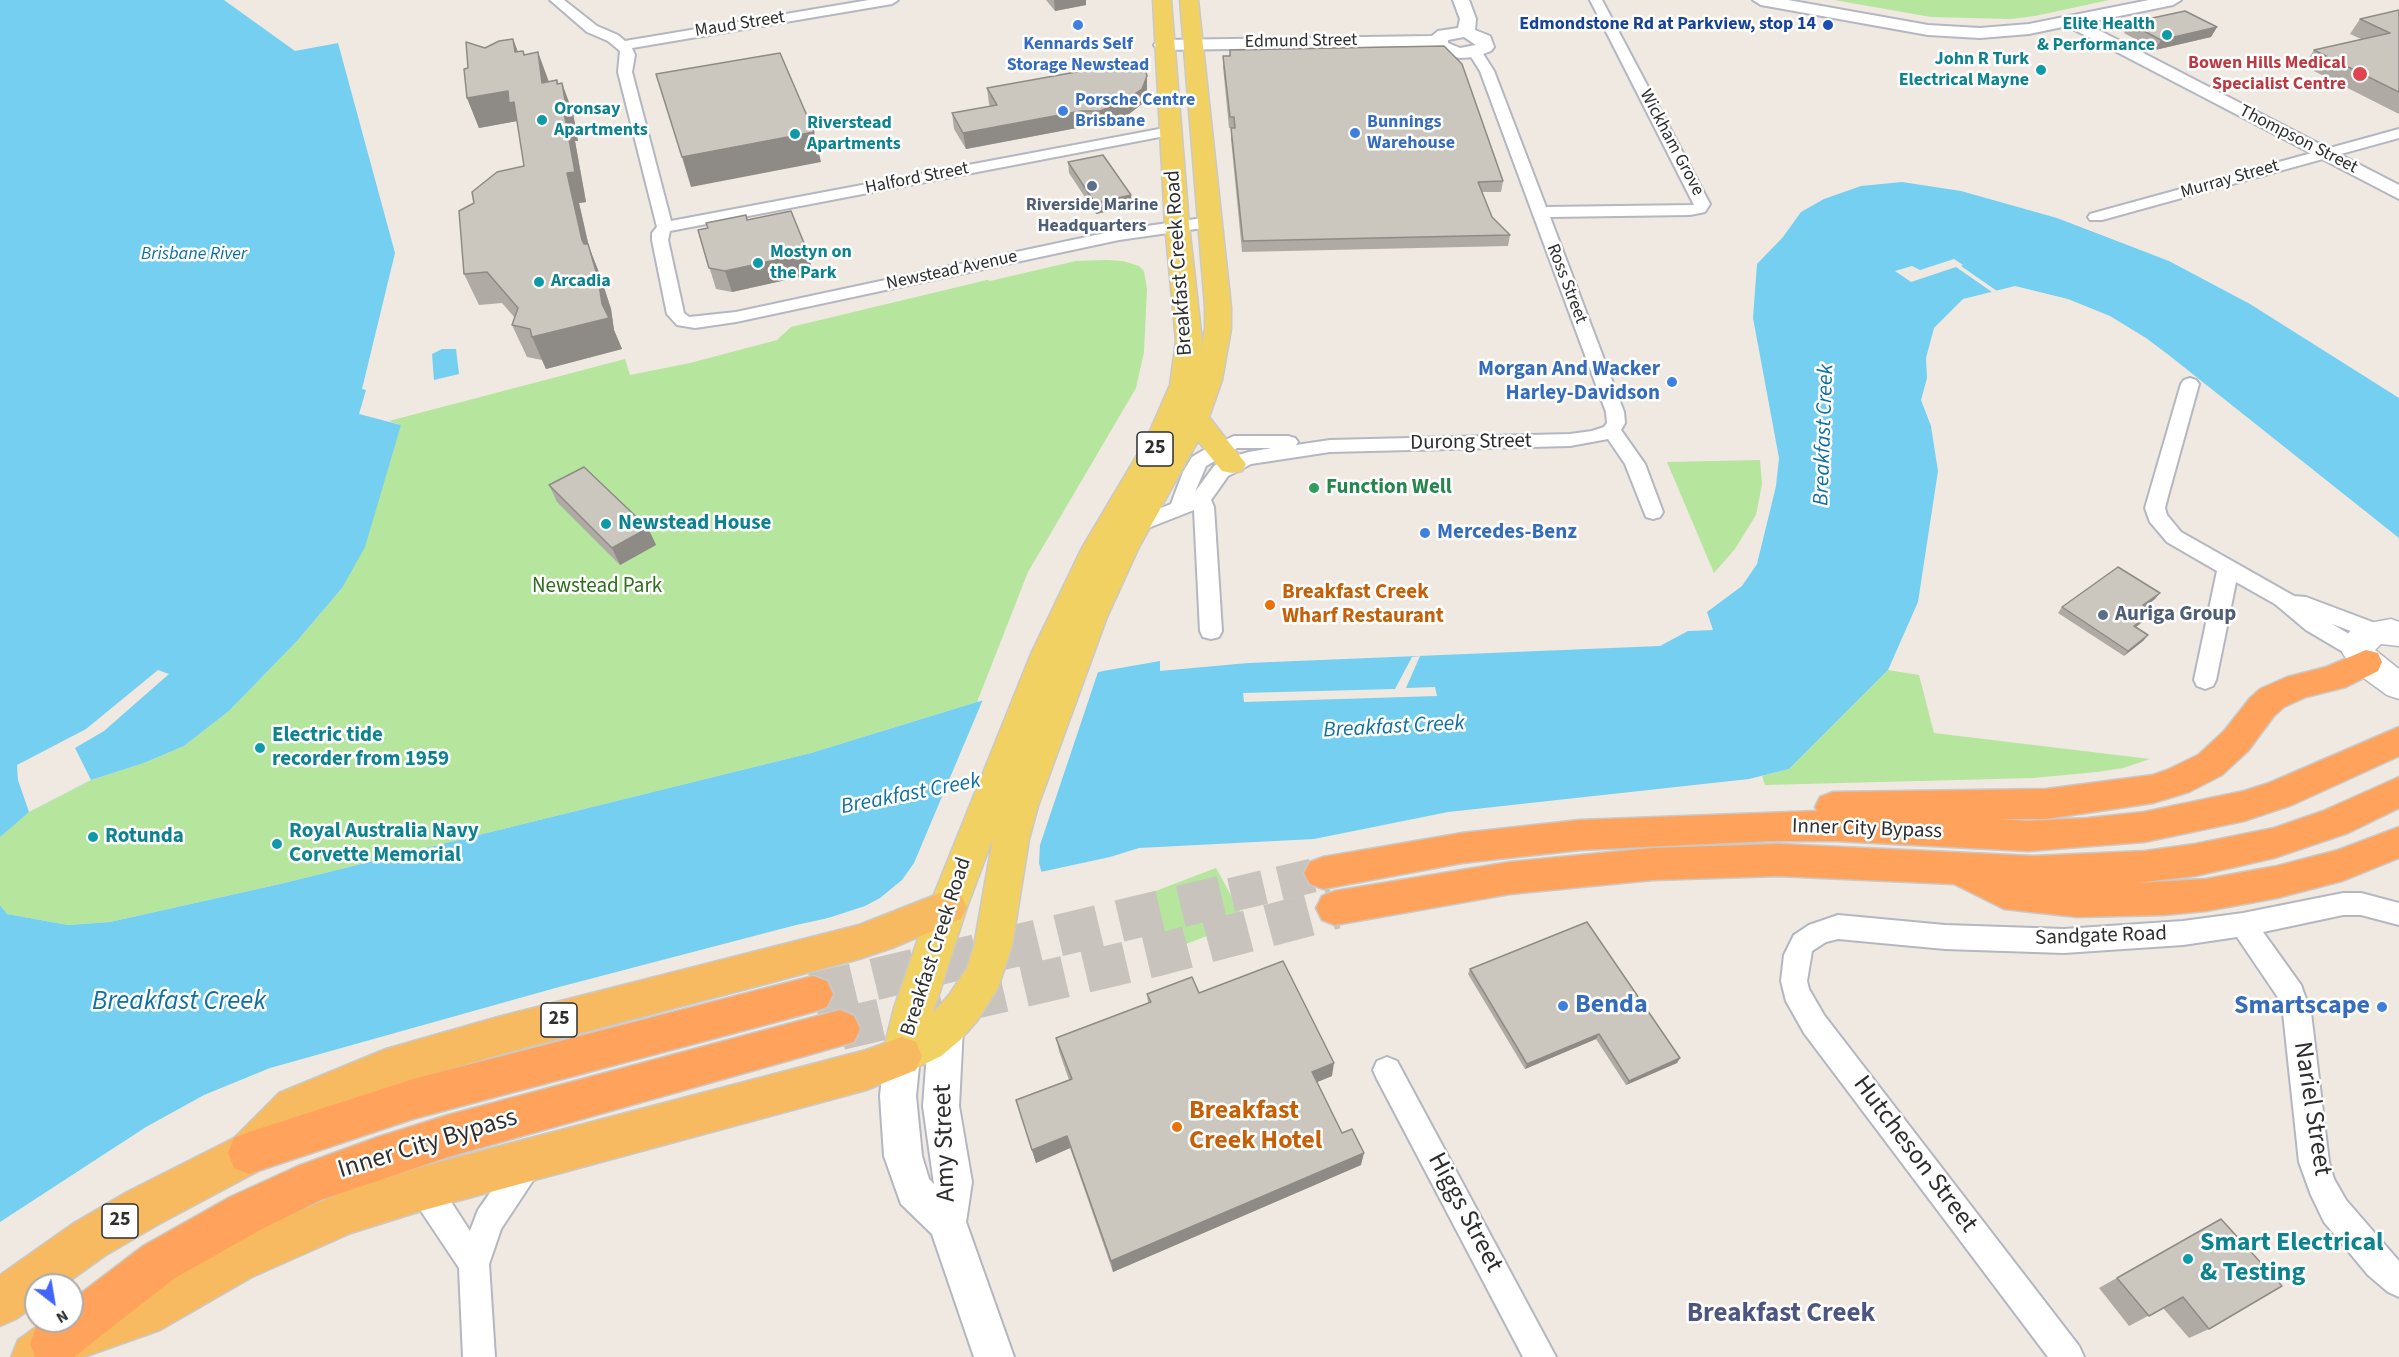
<!DOCTYPE html>
<html>
<head>
<meta charset="utf-8">
<style>
  body { margin:0 }
  #map { position:relative; width:2399px; height:1357px; overflow:hidden; background:#efe9e1; font-family:"Source Sans 3",sans-serif }
  canvas { display:block }
  .north { position:absolute; left:24px; top:1273px; width:60px; height:60px; box-sizing:border-box; background:#fff; border:2px solid #ababab; border-radius:50%; rotate:149deg; font-size:16px; font-weight:700; line-height:24px; text-align:center; color:#2e2e2e }
  .north::after { content:''; display:block; margin:auto; width:21px; height:27px; background:#4264fb; clip-path:polygon(50% 0,100% 100%,50% 72%,0 100%) }
</style>
</head>
<body>
<div id="map">
<canvas width="2399" height="1357"></canvas>
<div class="north">N</div>
</div>
<script>
const g = document.querySelector('canvas').getContext('2d');
g.lineJoin = 'round';
function fillPath(path, color) { g.fillStyle = color; g.fill(path, 'evenodd'); }
const toPath = rows => new Path2D(rows.map(r => 'M' + r).join(''));
function trace(path, color, width, dash) { g.strokeStyle = color; g.lineWidth = width; g.lineCap = dash ? 'butt' : 'round'; g.setLineDash(dash || []); g.stroke(path); }
function label(font, color, halo, rows, align = 'center') {
  g.font = font + ' "Source Sans 3",sans-serif'; g.lineWidth = 5; g.setLineDash([]); g.textBaseline = 'middle'; g.strokeStyle = halo; g.fillStyle = color; for (const [text, x, y, turn = 0] of rows) {
    g.save(); g.translate(x, y); g.rotate((+turn || 0) * Math.PI / 180); g.textAlign = isNaN(turn) ? turn : align; if (halo) g.strokeText(text, 0, 0); g.fillText(text, 0, 0); g.restore();
  }
}
const green = toPath([
  [1834,0,2109,0,2035,16,2010,19,1931,17],
  [1107,260,1123,261,1139,266,1144,271,1147,289,1144,352,1136,388,1028,572,977,702,811,753,280,884,110,922,68,925,7,914,0,905,0,837,9,828,29,812,91,780,144,763,184,746,229,711,297,641,342,588,401,425,389,421,625,359,630,375,690,363,777,340,791,327,987,280,990,281,1076,261],
  [1760,460,1762,484,1756,515,1735,549,1714,573,1667,462],
  [1888,670,1919,675,1934,733,2150,759,2123,768,2097,772,2033,778,1765,785,1762,776,1789,769],
  [1216,868,1245,921,1158,955,1132,900]
]);
const water = toPath([
  [0,0,224,0,295,51,338,43,395,253,362,389,366,390,359,414,401,425,365,547,342,588,297,641,229,711,184,746,144,763,91,780,29,812,0,837],
  [1902,182,1961,191,2057,218,2169,261,2250,304,2399,398,2399,538,2170,356,2146,338,2110,316,2068,299,2015,286,1963,299,1934,328,1926,358,1927,378,1921,400,1931,426,1938,471,1918,602,1888,670,1789,769,1749,779,1448,812,1314,839,1139,848,1110,857,796,925,559,987,270,1068,204,1095,146,1127,0,1222,0,905,7,914,68,925,110,922,280,884,811,753,977,702,1103,671,1160,661,1160,671,1248,663,1660,646,1688,631,1713,630,1707,612,1742,586,1757,564,1776,486,1779,458,1753,318,1757,264,1783,237,1801,212,1824,199,1861,186],
  [442,349,456,349,459,374,434,380,432,354]
]);
const pier = toPath([
  [1954,259,1963,265,1961,266,1997,291,1992,292,1956,267,1911,282,1895,271,1912,266,1920,270],
  [1420,656,1406,688,1435,687,1437,696,1244,702,1243,693,1395,689,1412,657],
  [1099,669,1040,845,1039,863,1042,874,816,922,865,906,880,898,902,880,914,863,984,697],
  [158,670,169,674,104,731,75,748,91,780,29,812,18,780,17,765,86,729]
]);
const motorwayTunnelFar1 = toPath([
  [1231,895,1323,873]
]);
const motorwayTunnel = toPath([
  [813,994,1237,893],
  [840,1029,1158,955,1335,908]
]);
const minor = toPath([
  [550,0,564,0,597,26,618,35,625,41,869,0,898,0,892,4,632,48,635,55,632,72,671,221,1170,127,1177,131,1170,135,670,231,668,240,684,313,689,317,736,312,1119,230,1210,217,1218,222,1210,227,1119,240,736,322,695,328,677,325,667,314,652,240,652,233,657,227,618,72,620,51,608,41,587,32,550,0],
  [1590,0,1602,0,1710,204,1705,212,1690,215,1550,217,1624,412,1625,423,1621,430,1645,464,1663,512,1660,517,1653,519,1646,517,1625,464,1608,439,1570,446,1330,452,1251,464,1228,476,1211,500,1214,507,1222,631,1219,637,1211,639,1203,637,1200,631,1194,510,1138,532,1131,530,1128,525,1131,520,1171,504,1183,472,1192,457,1202,451,1234,436,1288,436,1295,438,1298,442,1296,445,1330,440,1570,434,1592,431,1604,427,1607,423,1606,412,1480,71,1468,52,1475,48,1480,49,1494,71,1546,207,1694,205,1590,0],
  [1237,448,1272,448,1249,452,1227,458,1214,466,1195,492,1206,466,1237,448],
  [2399,129,2399,138,2102,220,2090,220,2088,217,2090,214,2399,129],
  [2190,378,2196,380,2199,384,2168,496,2165,508,2167,515,2181,532,2294,596,2306,597,2383,626,2386,632,2383,638,2375,640,2332,624,2366,644,2369,650,2366,656,2358,658,2350,656,2306,630,2275,604,2236,582,2216,680,2213,686,2205,689,2197,686,2194,680,2217,571,2167,542,2150,522,2145,508,2181,384,2184,380,2190,378],
  [2343,893,2361,893,2399,903,2399,925,2361,915,2343,915,2263,932,2301,985,2311,1013,2329,1162,2334,1179,2346,1200,2399,1261,2399,1297,2388,1292,2368,1275,2324,1222,2311,1195,2299,1162,2283,1013,2279,999,2237,937,2183,945,2064,953,1945,949,1838,939,1826,942,1812,951,1807,981,1809,989,1824,1015,2079,1346,2084,1357,2048,1357,1804,1033,1786,1001,1781,981,1784,955,1794,935,1809,925,1838,915,1945,925,2064,929,2183,921,2243,913,2343,893],
  [1387,1057,1397,1061,1556,1357,1523,1357,1377,1079,1373,1070,1377,1061,1387,1057],
  [528,1148,538,1153,543,1163,538,1173,501,1229,489,1264,495,1357,463,1357,459,1268,413,1199,409,1188,413,1177,424,1173,435,1177,470,1231,478,1210,518,1153,528,1148]
]);
const tertiary = toPath([
  [1453,0,1469,0,1476,19,1475,30,1490,36,1494,47,1491,51,1475,57,1460,58,1440,54,1432,46,1163,50,1157,49,1154,45,1157,41,1163,40,1432,36,1438,31,1458,28,1460,19,1453,0],
  [1464,37,1476,45,1460,48,1448,43,1448,40,1464,37],
  [1753,0,1788,0,1928,25,1980,28,2029,24,2149,0,2181,0,2173,5,2085,23,2399,185,2399,199,2067,26,2029,34,1980,38,1928,35,1761,5,1753,0],
  [946,1011,958,1016,963,1027,959,1106,972,1182,966,1222,1014,1357,974,1357,932,1234,901,1204,884,1156,880,1096,884,1056,890,1044,902,1039,914,1044,920,1056,916,1096,922,1156,929,1179,934,1184,923,1106,929,1027,934,1016,946,1011]
]);
const secondary = toPath([
  [2391,619,2399,622,2399,646,2381,644,2375,650,2399,669,2399,699,2387,695,2354,671,2342,652,2349,632,2364,624,2391,619]
]);
const primary = toPath([
  [1153,0,1171,0,1189,225,1202,341,1200,356,1205,329,1205,307,1180,0,1198,0,1231,307,1231,329,1222,380,1209,417,1246,464,1242,471,1232,473,1222,471,1198,441,1139,547,1107,617,1038,806,1029,839,1012,946,998,988,977,1021,960,1040,941,1056,902,1075,888,1070,882,1056,894,1008,929,907,1031,654,1082,548,1146,440,1170,385,1176,341,1165,225,1153,0],
  [993,838,974,946,967,968,949,995,933,1013,967,907,993,838]
]);
const trunk = toPath([
  [948,890,961,895,967,907,961,919,892,948,859,959,498,1055,387,1088,309,1121,264,1168,159,1224,106,1255,64,1285,36,1285,36,1305,16,1319,0,1326,0,1275,74,1223,127,1192,234,1138,279,1093,386,1049,498,1017,859,925,948,890],
  [902,1037,916,1042,922,1056,916,1070,866,1090,424,1210,351,1233,252,1277,160,1330,84,1357,11,1357,18,1340,36,1327,52,1321,72,1321,72,1314,134,1294,220,1245,350,1189,424,1166,866,1050,902,1037]
]);
const motorway = toPath([
  [2366,650,2378,653,2382,662,2378,671,2346,687,2306,697,2284,707,2274,716,2248,751,2222,775,2189,792,2153,803,2046,819,2001,819,2028,821,2088,818,2144,812,2244,791,2269,783,2399,727,2399,756,2292,805,2244,821,2144,842,2028,851,1836,841,1770,841,1580,850,1462,863,1323,889,1310,884,1304,873,1310,862,1323,857,1462,833,1580,820,1817,811,1815,807,1820,797,1833,792,2046,789,2153,775,2167,770,2198,755,2224,731,2250,698,2260,689,2287,677,2326,667,2366,650],
  [2399,777,2399,808,2348,833,2274,858,2195,876,2137,883,2206,879,2277,866,2338,850,2399,827,2399,858,2342,881,2277,898,2206,911,2163,915,2077,917,2004,909,1954,884,1778,876,1653,880,1510,894,1335,925,1322,920,1316,908,1322,896,1335,891,1510,862,1653,848,1778,844,2033,856,2145,851,2195,844,2274,828,2323,811,2399,777],
  [813,976,827,981,833,994,827,1007,813,1012,413,1119,249,1174,234,1168,228,1153,234,1138,249,1132,413,1079,813,976],
  [840,1010,854,1016,860,1029,854,1042,448,1157,321,1200,262,1229,175,1278,74,1357,35,1357,30,1344,36,1327,45,1321,72,1321,72,1300,143,1246,230,1197,298,1166,378,1137,448,1115,840,1010]
]);
const wall = toPath([
  [1046,0,1086,0,1086,5,1055,11],
  [2399,10,2399,114,2304,66,2314,50,2361,39,2350,34,2360,19],
  [2129,23,2217,27,2211,37,2155,50,2124,33],
  [513,39,518,52,523,51,525,55,549,82,558,84,573,113,578,141,575,141,586,202,579,203,589,247,600,275,611,309,614,330,622,349,546,369,542,360,527,357,512,325,515,318,502,303,479,305,464,274,474,203,524,166,517,121,479,128,467,98,468,68,485,48],
  [1230,50,1503,181,1501,192,1482,192,1492,217,1510,235,1508,246,1242,252,1231,139,1231,128,1233,128,1229,128,1223,67,1223,56,1230,56],
  [1147,76,1147,91,1142,104,1125,117,1101,127,1082,127,966,149,954,129,952,113,990,106,989,104,987,88],
  [1068,162,1132,206,1096,214,1069,173],
  [747,220,808,253,813,274,732,292,716,289,698,230],
  [549,485,648,528,656,545,620,565,557,502],
  [2155,599,2145,606,2149,617,2136,627,2148,635,2143,641,2124,656,2058,613,2062,607],
  [1470,969,1677,1063,1626,1085,1596,1039,1525,1069,1468,974],
  [1199,993,1332,1076,1317,1082,1342,1133,1361,1165,1113,1272,1070,1148,1036,1163,1016,1100,1069,1080,1059,1051,1056,1038,1148,1003,1147,994],
  [2221,1219,2209,1329,2189,1338,2163,1308,2129,1326,2099,1288]
]);
const shadedWall = toPath([
  [1054,0,1086,0,1086,5,1055,11],
  [2217,27,2211,37,2155,50,2161,40],
  [513,39,524,68,515,52],
  [538,52,549,82,542,83],
  [1147,76,1147,91,1142,104,1125,117,1101,127,1100,111],
  [557,80,566,105,562,83,573,113,578,141,575,141,586,202,579,203,589,247,600,275,611,309,614,330,622,349,546,369,532,337,602,304,594,271,582,240,567,173],
  [508,91,514,102,517,121,479,128,467,98],
  [1081,111,1082,127,966,149,963,133],
  [814,132,821,162,691,187,682,157],
  [1131,195,1132,206,1096,214,1095,203],
  [808,253,813,274,732,292,725,271],
  [648,528,656,545,620,565,612,548],
  [2160,593,2155,599,2139,611,2143,605],
  [2153,612,2149,617,2129,632,2134,626],
  [2148,635,2143,641,2124,656,2128,651],
  [1599,1034,1596,1039,1525,1069,1527,1064],
  [1680,1058,1677,1063,1626,1085,1629,1081],
  [1334,1063,1332,1076,1310,1085,1312,1072],
  [1067,1136,1070,1148,1036,1163,1032,1150],
  [1364,1153,1361,1165,1113,1272,1111,1261]
]);
const building = toPath([
  [2399,10,2399,92,2314,50,2390,33,2360,19,2399,10],
  [2185,11,2217,27,2161,40,2129,23,2185,11],
  [513,39,515,52,523,51,524,55,538,52,542,83,557,80,557,84,562,83,567,111,564,112,575,172,567,173,582,240,584,244,588,244,598,278,602,304,609,318,532,337,530,329,512,325,518,308,487,272,464,274,459,211,474,203,472,192,497,172,524,166,514,102,509,103,508,91,467,98,464,69,468,68,466,42,485,48,499,41,513,39],
  [1444,46,1462,64,1503,181,1478,182,1492,217,1510,235,1243,241,1231,128,1235,128,1234,117,1230,117,1223,56,1230,56,1230,50,1444,46],
  [780,53,814,132,682,157,656,74,780,53],
  [1143,60,1147,76,1142,89,1124,101,1100,111,1081,111,963,133,952,113,997,105,987,88,1143,60],
  [1103,155,1131,195,1095,203,1068,162,1103,155],
  [791,211,808,253,725,271,709,268,698,230,708,228,706,223,746,215,747,220,791,211],
  [584,467,648,528,612,548,549,485,584,467],
  [2118,567,2160,593,2143,605,2153,612,2134,626,2148,635,2128,651,2062,607,2118,567],
  [1587,922,1680,1058,1629,1081,1599,1034,1527,1064,1470,969,1587,922],
  [1283,961,1334,1063,1312,1072,1342,1133,1352,1129,1364,1153,1111,1261,1067,1136,1032,1150,1016,1100,1072,1079,1056,1038,1151,1002,1147,994,1192,977,1199,993,1283,961],
  [2221,1219,2282,1286,2209,1329,2183,1297,2149,1316,2117,1278,2221,1219]
]);
const markers = [
  [1078,25,6,"#3f7fe0"],
  [1828,25,6,"#1a4fb4"],
  [2167,35,6,"#0f9aa8"],
  [2041,70,6,"#0f9aa8"],
  [2360,74,8,"#e0444e"],
  [1063,111,6,"#3f7fe0"],
  [542,120,6,"#0f9aa8"],
  [1355,133,6,"#3f7fe0"],
  [795,134,6,"#0f9aa8"],
  [1092,186,6,"#5c6f8a"],
  [758,263,6,"#0f9aa8"],
  [539,282,6,"#0f9aa8"],
  [1672,382,6,"#3f7fe0"],
  [1314,488,6,"#2e9e5b"],
  [606,524,6,"#0f9aa8"],
  [1425,533,6,"#3f7fe0"],
  [1270,605,6,"#e8710a"],
  [2103,615,6,"#5c6f8a"],
  [260,748,6,"#0f9aa8"],
  [93,837,6,"#0f9aa8"],
  [277,844,6,"#0f9aa8"],
  [1563,1006,6,"#3f7fe0"],
  [2382,1007,6,"#3f7fe0"],
  [1177,1127,6,"#e8710a"],
  [2188,1259,6,"#0f9aa8"]
];
const farStreetnames = [
  ["Maud Street",740,25,-9],
  ["Edmund Street",1301,42,-1],
  ["Thompson Street",2298,140,27],
  ["Wickham Grove",1671,143,62],
  ["Halford Street",917,179,-11],
  ["Murray Street",2230,180,-16],
  ["Newstead Avenue",952,271,-12],
  ["Ross Street",1566,284,69]
];
const farTransitnames = [
  ["Edmondstone Rd at Parkview, stop 14",1816,25]
];
const farCulturenames = [
  ["Elite Health",2155,25,"right"],
  ["& Performance",2155,46,"right"],
  ["John R Turk",2029,60,"right"],
  ["Electrical Mayne",2029,81,"right"],
  ["Oronsay",554,110],
  ["Apartments",554,131],
  ["Riverstead",807,124],
  ["Apartments",807,145],
  ["Mostyn on",770,253],
  ["the Park",770,274],
  ["Arcadia",551,282]
];
const farShopnames = [
  ["Kennards Self",1078,45,"center"],
  ["Storage Newstead",1078,66,"center"],
  ["Porsche Centre",1075,101],
  ["Brisbane",1075,122],
  ["Bunnings",1367,123],
  ["Warehouse",1367,144]
];
const farHealthnames = [
  ["Bowen Hills Medical",2346,64],
  ["Specialist Centre",2346,85]
];
const farServicenames = [
  ["Riverside Marine",1092,206],
  ["Headquarters",1092,227]
];
const farWaternames = [
  ["Brisbane River",194,255]
];
const shields = [
  [1155,449,36],
  [559,1020,36],
  [120,1221,36]
];
const shieldNames = [
  ["25",1155,449],
  ["25",559,1020],
  ["25",120,1221]
];
const streetNames = [
  ["Breakfast Creek Road",1180,263,-94],
  ["Durong Street",1471,443,-1],
  ["Inner City Bypass",1867,830,2],
  ["Sandgate Road",2101,937,-2],
  ["Breakfast Creek Road",937,947,-72]
];
const shopNames = [
  ["Morgan And Wacker",1660,370],
  ["Harley-Davidson",1660,394],
  ["Mercedes-Benz",1437,533,"left"]
];
const leisureNames = [
  ["Function Well",1326,488]
];
const cultureNames = [
  ["Newstead House",618,524],
  ["Electric tide",272,736],
  ["recorder from 1959",272,760],
  ["Royal Australia Navy",289,832],
  ["Corvette Memorial",289,856],
  ["Rotunda",105,837]
];
const parkNames = [
  ["Newstead Park",597,587]
];
const foodNames = [
  ["Breakfast Creek",1282,593],
  ["Wharf Restaurant",1282,617]
];
const serviceNames = [
  ["Auriga Group",2115,615]
];
const waterNames = [
  ["Breakfast Creek",1825,435,-88],
  ["Breakfast Creek",1394,728,-3],
  ["Breakfast Creek",911,795,-11]
];
const nearShopnames = [
  ["Benda",1575,1006],
  ["Smartscape",2370,1007,"right"]
];
const nearStreetnames = [
  ["Nariel Street",2311,1109,81],
  ["Amy Street",946,1143,-92],
  ["Inner City Bypass",428,1145,-17],
  ["Hutcheson Street",1914,1155,53],
  ["Higgs Street",1464,1213,62]
];
const nearFoodnames = [
  ["Breakfast",1189,1112],
  ["Creek Hotel",1189,1142]
];
const nearCulturenames = [
  ["Smart Electrical",2200,1244],
  ["& Testing",2200,1274]
];
const nearWaternames = [
  ["Breakfast Creek",179,1003]
];
const nearNeighbourhoodnames = [
  ["Breakfast Creek",1781,1315]
];
fillPath(green, '#b6e59e');
fillPath(water, '#75cff0');
fillPath(pier, '#efe9e1');
trace(motorwayTunnelFar1, '#c8c4bd', 34, [34, 16]);
trace(motorwayTunnel, '#c8c4bd', 42, [42, 21]);
trace(minor, '#b4b7c1', 4);
trace(tertiary, '#b4b7c1', 4);
trace(secondary, '#b4b7c1', 3);
trace(primary, '#c9c9c9', 3);
trace(trunk, '#c9c9c9', 3);
trace(motorway, '#c9c9c9', 3);
fillPath(minor, '#fff');
fillPath(tertiary, '#fff');
fillPath(secondary, '#fff');
fillPath(primary, '#f2d163');
fillPath(trunk, '#f8ba60');
fillPath(motorway, '#ffa35c');
fillPath(wall, '#afaba4');
fillPath(shadedWall, '#8e8b86');
fillPath(building, '#cbc7bf');
trace(building, '#8e8b86', 1.5);
for (const [x, y, r, color] of markers) { const dot = new Path2D(); dot.arc(x, y, r, 0, 2 * Math.PI); g.fillStyle = color; g.fill(dot); trace(dot, '#fff', 2); }
label('18px', '#2e2e2e', '#fff', farStreetnames);
label('bold 18px', '#164399', '#fff', farTransitnames, 'right');
label('bold 18px', '#0d838f', '#fff', farCulturenames, 'left');
label('bold 18px', '#366cbe', '#fff', farShopnames, 'left');
label('bold 18px', '#be3a42', '#fff', farHealthnames, 'right');
label('bold 18px', '#4e5e75', '#fff', farServicenames);
label('italic 18px', '#0d6fa3', '#fff', farWaternames);
for (const [x, y, w] of shields) { const box = new Path2D(); box.roundRect(x - w / 2, y - 17, w, 34, 4.5); g.fillStyle = '#fff'; g.fill(box); trace(box, '#2e2e2e', 1.5); }
label('bold 20px', '#2e2e2e', null, shieldNames);
label('21px', '#2e2e2e', '#fff', streetNames);
label('bold 21px', '#366cbe', '#fff', shopNames, 'right');
label('bold 21px', '#27864d', '#fff', leisureNames, 'left');
label('bold 21px', '#0d838f', '#fff', cultureNames, 'left');
label('21px', '#2c6e1b', '#fff', parkNames);
label('bold 21px', '#c56008', '#fff', foodNames, 'left');
label('bold 21px', '#4e5e75', '#fff', serviceNames, 'left');
label('italic 22px', '#0d6fa3', '#fff', waterNames);
label('bold 26px', '#366cbe', '#fff', nearShopnames, 'left');
label('26px', '#2e2e2e', '#fff', nearStreetnames);
label('bold 26px', '#c56008', '#fff', nearFoodnames, 'left');
label('bold 26px', '#0d838f', '#fff', nearCulturenames, 'left');
label('italic 27px', '#0d6fa3', '#fff', nearWaternames);
label('bold 27px', '#4d5680', '#fff', nearNeighbourhoodnames);
</script>
</body>
</html>
